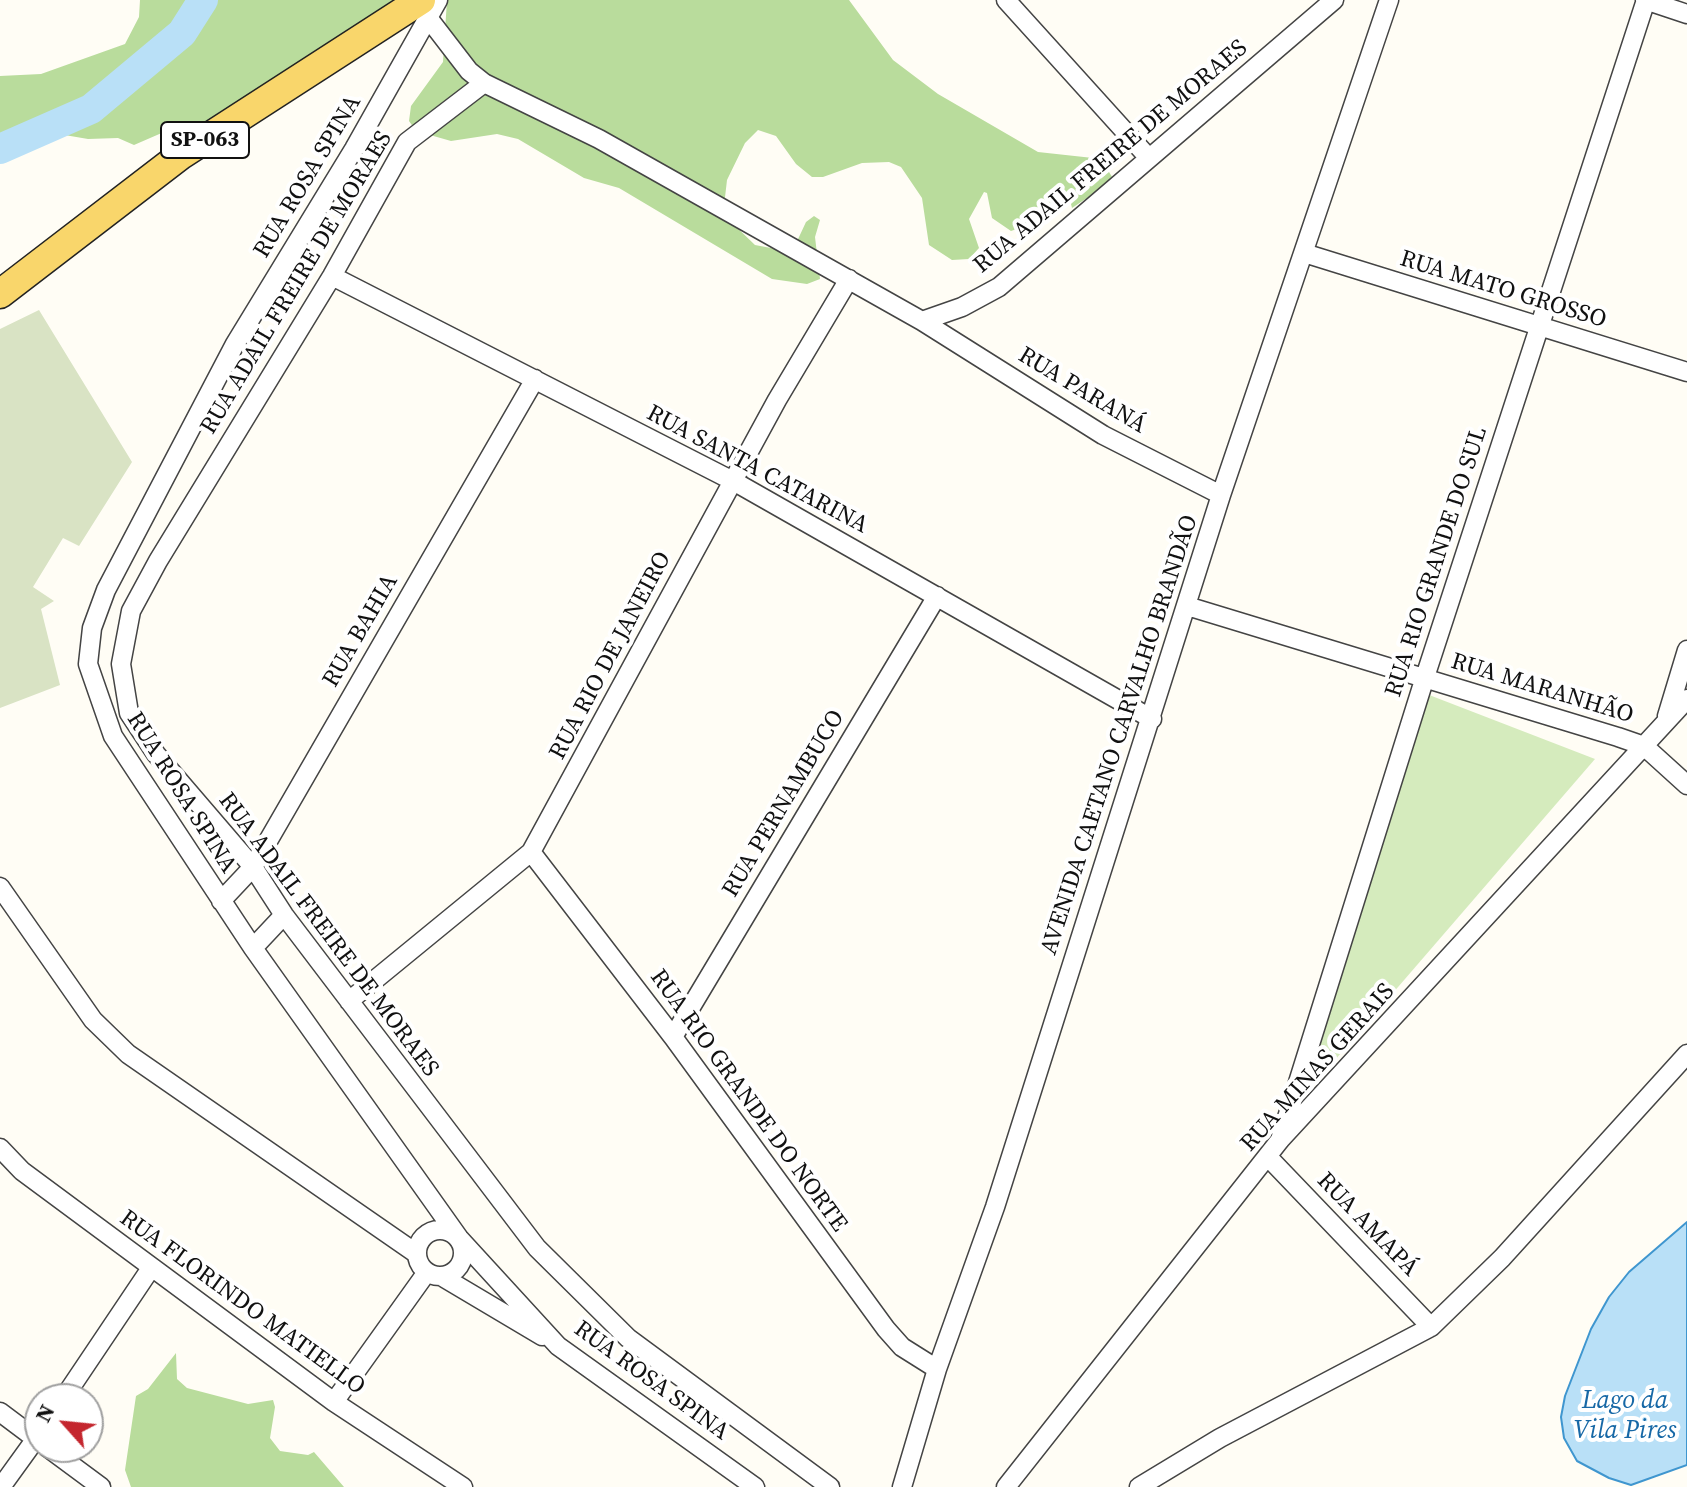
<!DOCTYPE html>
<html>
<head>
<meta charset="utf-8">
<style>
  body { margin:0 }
  #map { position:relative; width:1687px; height:1487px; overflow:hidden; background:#fffdf5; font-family:"Source Serif 4",serif }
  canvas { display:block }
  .north { position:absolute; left:24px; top:1383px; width:80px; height:80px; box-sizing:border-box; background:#fff; border:2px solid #a0a0a0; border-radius:50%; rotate:297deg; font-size:22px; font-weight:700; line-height:32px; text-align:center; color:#111 }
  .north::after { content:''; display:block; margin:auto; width:28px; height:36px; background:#c4262e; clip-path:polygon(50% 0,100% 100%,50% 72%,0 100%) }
</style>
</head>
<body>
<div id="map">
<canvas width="1687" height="1487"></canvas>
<div class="north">N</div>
</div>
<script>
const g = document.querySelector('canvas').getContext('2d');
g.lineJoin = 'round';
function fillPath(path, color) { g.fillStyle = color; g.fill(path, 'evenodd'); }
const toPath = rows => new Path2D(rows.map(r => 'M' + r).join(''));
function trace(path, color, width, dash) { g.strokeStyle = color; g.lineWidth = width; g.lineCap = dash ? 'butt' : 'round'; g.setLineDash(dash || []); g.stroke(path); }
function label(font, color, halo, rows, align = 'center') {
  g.font = font + ' "Source Serif 4",serif'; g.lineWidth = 8; g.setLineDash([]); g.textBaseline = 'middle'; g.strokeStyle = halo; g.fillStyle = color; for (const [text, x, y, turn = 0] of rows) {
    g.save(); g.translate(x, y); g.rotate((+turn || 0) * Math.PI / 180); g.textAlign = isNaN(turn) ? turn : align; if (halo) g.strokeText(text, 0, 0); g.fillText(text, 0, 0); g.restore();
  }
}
const green = toPath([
  [1424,693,1595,759,1297,1104]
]);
const forest = toPath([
  [140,0,429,0,216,128,187,122,134,145,118,138,88,139,47,132,27,137,8,136,0,142,0,76,41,74,125,44,139,17],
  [447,0,849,0,893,60,938,94,1038,152,1093,158,1104,164,1114,180,1072,208,1071,204,1062,203,1028,225,1011,231,992,218,987,193,984,192,969,219,979,248,969,259,952,260,929,245,922,198,901,167,889,162,862,163,823,177,812,177,796,164,776,136,758,130,745,143,727,180,724,206,727,218,755,245,792,252,806,222,814,216,820,220,815,237,820,279,807,284,772,279,619,188,584,178,518,139,497,134,451,141,416,131,409,121,411,106,443,62],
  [176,1353,177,1379,187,1388,248,1404,273,1400,275,1407,270,1438,280,1451,308,1455,314,1452,344,1487,131,1487,125,1470,136,1396,148,1389]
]);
const cemetery = toPath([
  [39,310,132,462,79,546,63,538,33,587,54,601,41,609,60,685,0,708,0,329]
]);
const water = toPath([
  [1687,1222,1687,1465,1631,1485,1609,1478,1577,1461,1564,1438,1561,1417,1565,1396,1591,1329,1609,1297,1629,1272,1687,1222]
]);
const river = toPath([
  [0,149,91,109,182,33,203,0]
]);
const street = toPath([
  [438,0,354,149,235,344,106,590,92,628,88,664,113,736,253,948,459,1238,558,1346,755,1487],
  [1006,0,1148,157],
  [1645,0,1687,14],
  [429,19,469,71,484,83,599,139,922,321,1103,435,1221,495],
  [484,83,407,142,332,276,158,561,131,611,121,664,129,713,156,754,253,867,284,915,537,1248,628,1338,830,1487],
  [1304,253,1687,372],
  [332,276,735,482,1152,719],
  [922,321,962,307,999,287,1334,0],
  [1187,606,1618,737,1644,746,1687,785],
  [1667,716,1687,650],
  [531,852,673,1037,886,1329,902,1347,937,1369],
  [0,887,93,1020,128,1054,417,1254],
  [221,901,253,867,535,379],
  [253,948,284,915],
  [349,1001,531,852,777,400,849,279],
  [673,1037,937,596],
  [1280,1140,1425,677,1646,0],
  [0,1148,22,1171,334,1402,463,1487],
  [1269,1158,1431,1327],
  '417 1253a23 23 0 1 1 46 0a23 23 0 1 1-46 0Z',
  [441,1276,542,1336],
  [63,1399,151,1268],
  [334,1402,427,1272],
  [0,1412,40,1442],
  [47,1447,101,1487],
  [1,1487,40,1433],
  [902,1487,937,1369,995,1207,1221,495,1389,0],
  [1006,1487,1280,1140,1687,699],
  [1139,1487,1220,1438,1431,1327,1502,1258,1687,1054]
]);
const primary = toPath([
  [0,294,181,155,421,0]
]);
const shields = [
  [205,140,88]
];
const shieldNames = [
  ["SP-063",205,140]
];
const streetNames = [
  ["RUA ADAIL FREIRE DE MORAES",1111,157,-40],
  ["RUA ROSA SPINA",308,177,-59],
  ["RUA ADAIL FREIRE DE MORAES",297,283,-59],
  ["RUA MATO GROSSO",1503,290,17],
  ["RUA PARANÁ",1082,391,31],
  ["RUA SANTA CATARINA",757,470,28],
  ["RUA RIO GRANDE DO SUL",1437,562,-72],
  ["RUA BAHIA",361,631,-60],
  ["RUA RIO DE JANEIRO",611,656,-62],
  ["RUA MARANHÃO",1542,689,17],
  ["AVENIDA CAETANO CARVALHO BRANDÃO",1120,735,-72],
  ["RUA ROSA SPINA",181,793,58],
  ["RUA PERNAMBUCO",784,804,-59],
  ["RUA ADAIL FREIRE DE MORAES",328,935,53],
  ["RUA MINAS GERAIS",1318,1068,-48],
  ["RUA RIO GRANDE DO NORTE",748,1101,54],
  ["RUA AMAPÁ",1367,1225,46],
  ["RUA FLORINDO MATIELLO",242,1303,36],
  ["RUA ROSA SPINA",651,1381,36]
];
const waterNames = [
  ["Lago da",1625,1401],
  ["Vila Pires",1625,1431]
];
fillPath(green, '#d5ebbd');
fillPath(forest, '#b9dc9c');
fillPath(cemetery, '#d9e3c4');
fillPath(water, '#b9e0f7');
trace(water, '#3f96cf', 2);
trace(river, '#b9e0f7', 30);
trace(street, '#444', 21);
trace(primary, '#222', 31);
trace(street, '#fff', 18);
trace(primary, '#f9d66b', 28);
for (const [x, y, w] of shields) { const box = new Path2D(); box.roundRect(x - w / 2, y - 18, w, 36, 6); g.fillStyle = '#fff'; g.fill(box); trace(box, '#111', 2); }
label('bold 22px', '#111', null, shieldNames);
label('24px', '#111', '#fff', streetNames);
label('italic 26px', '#1768a6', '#fff', waterNames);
</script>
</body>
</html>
